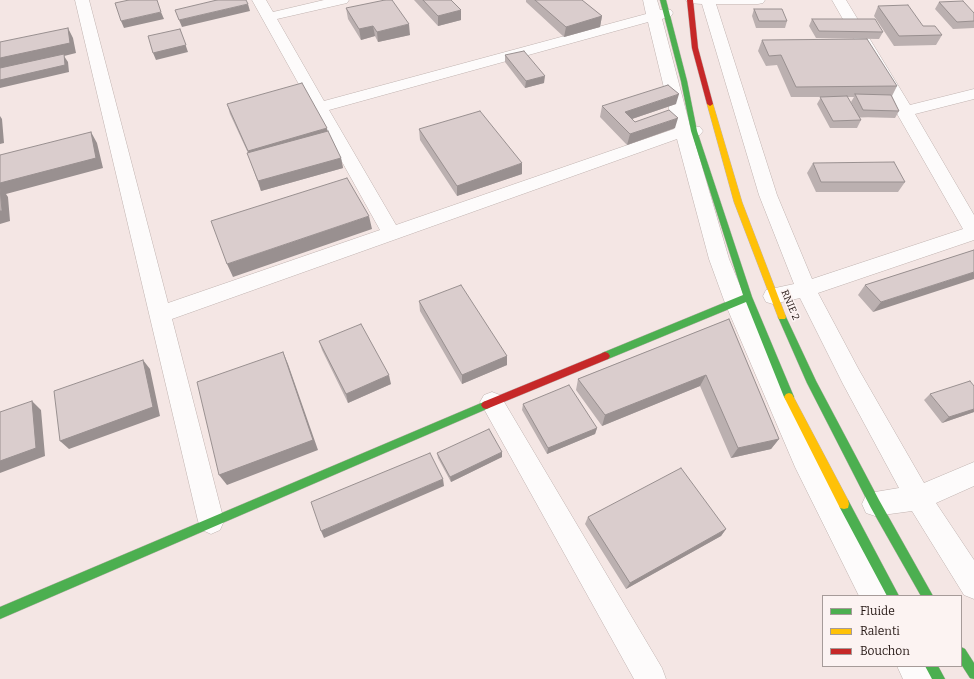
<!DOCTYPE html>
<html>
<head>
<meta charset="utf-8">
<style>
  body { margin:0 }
  #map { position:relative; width:974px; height:679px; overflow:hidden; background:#f4e6e4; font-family:Bitter,serif }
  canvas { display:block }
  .legend { position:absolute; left:822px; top:595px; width:140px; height:72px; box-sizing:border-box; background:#fcf3f2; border:1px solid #a69b99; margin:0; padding:5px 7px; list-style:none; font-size:12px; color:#241613 }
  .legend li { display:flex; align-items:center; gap:8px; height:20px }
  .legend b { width:20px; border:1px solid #a69b99 }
</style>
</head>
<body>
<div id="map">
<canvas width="974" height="679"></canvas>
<ul class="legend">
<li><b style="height:5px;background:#4caf50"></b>Fluide</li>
<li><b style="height:5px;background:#ffc107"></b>Ralenti</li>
<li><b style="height:5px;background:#c62828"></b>Bouchon</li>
</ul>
</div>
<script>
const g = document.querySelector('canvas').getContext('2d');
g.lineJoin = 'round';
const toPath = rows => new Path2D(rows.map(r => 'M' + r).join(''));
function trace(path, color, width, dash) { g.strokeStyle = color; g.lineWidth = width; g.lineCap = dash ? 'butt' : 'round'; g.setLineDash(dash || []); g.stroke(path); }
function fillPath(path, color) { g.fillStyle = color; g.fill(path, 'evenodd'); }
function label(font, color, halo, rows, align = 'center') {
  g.font = font + ' Bitter,serif'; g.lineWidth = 3; g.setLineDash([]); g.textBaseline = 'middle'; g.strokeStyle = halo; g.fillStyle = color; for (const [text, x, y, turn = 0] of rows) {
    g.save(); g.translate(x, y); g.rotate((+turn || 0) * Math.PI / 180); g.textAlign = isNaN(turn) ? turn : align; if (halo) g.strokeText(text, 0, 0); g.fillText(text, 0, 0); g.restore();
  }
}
const street = toPath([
  [75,0,89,0,168,303,380,230,252,0,266,0,273,12,324,0,349,0,347,3,277,19,324,101,646,14,643,0,657,0,660,10,666,9,671,10,673,13,671,16,662,19,690,126,700,127,703,131,700,135,693,136,729,259,747,303,813,452,888,596,859,596,795,467,725,303,709,259,677,139,172,319,224,521,220,530,211,534,202,530,198,521,75,0],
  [648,22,674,129,396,225,329,110,648,22],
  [686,0,765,0,763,3,758,4,716,4,777,195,812,279,963,229,832,0,846,0,910,105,974,89,974,99,915,114,974,215,974,240,818,293,859,370,924,483,974,462,974,486,936,503,974,560,974,599,964,595,912,511,875,516,866,513,862,504,866,495,875,492,899,488,843,384,800,298,773,304,766,302,763,296,766,290,794,284,759,195,702,4,688,3,686,0],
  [492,392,500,395,662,668,666,679,634,679,484,409,480,402,484,395,492,392],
  [897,666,929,666,935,679,903,679,897,666]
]);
const fast = toPath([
  [660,0,666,0,687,81,697,131,752,297,794,397,792,400,789,401,786,400,784,397,746,302,608,359,602,359,600,356,602,353,743,295,691,131,681,81,660,0],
  [782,314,785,315,786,317,816,381,879,500,933,596,921,596,871,508,807,383,778,317,779,315,782,314],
  [486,401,489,402,491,405,489,408,0,619,0,607,486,401],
  [844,499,848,500,899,596,887,596,840,508,839,504,840,500,844,499],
  [961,647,965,649,974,663,974,679,970,678,961,664,961,647],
  [925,666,938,666,945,679,932,679,925,666]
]);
const slow = toPath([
  [710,102,713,104,742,202,786,317,785,319,779,319,778,317,734,202,707,104,710,102],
  [789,393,792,394,848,500,849,504,848,508,844,509,840,508,784,397,786,394,789,393]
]);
const jam = toPath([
  [687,0,693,0,698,48,713,104,710,106,707,104,692,48,687,0],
  [605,352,608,353,610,356,608,359,489,408,486,409,483,408,481,405,483,402,605,352]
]);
const wall = toPath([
  [414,0,451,0,461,20,438,26],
  [526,0,582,0,602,16,600,27,564,37,526,2],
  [939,2,974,13,974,28,953,29,935,9],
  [878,6,923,26,942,35,936,45,894,46,874,16],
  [346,8,410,35,378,42,375,36,361,40,348,19],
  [754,9,787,21,785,28,756,28,752,16],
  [812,19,883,32,879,39,816,38,809,26],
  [762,40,897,86,892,96,899,111,895,118,859,117,851,102,854,97,847,97,861,120,857,128,830,128,817,104,821,97,791,97,777,65,766,66,758,51],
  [505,55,544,83,525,88,505,62],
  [227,104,327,132,341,158,343,168,261,191,251,163,248,153,230,114],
  [676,104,632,119,635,122,675,128,627,145,600,117,602,106],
  [419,129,522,174,457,196,420,140],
  [813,163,905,182,898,192,816,192,807,173],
  [974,250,873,312,858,295,865,285],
  [419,301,507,356,507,365,462,384,420,311],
  [729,319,779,439,771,449,731,458,700,386,602,426,576,390,578,379],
  [319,341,391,384,348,403,322,350],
  [930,394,974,412,942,423,924,400],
  [523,404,597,428,595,434,547,454,522,410],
  [502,452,502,457,451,482,438,458,437,453],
  [588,517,726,529,721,536,626,589,585,524]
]);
const shadedWall = toPath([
  [248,4,250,11,182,27,179,20],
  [461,10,461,20,438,26,438,16],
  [161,12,164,19,124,28,121,21],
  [602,16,600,27,564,37,566,27],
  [409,24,410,35,378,42,377,32],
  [373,26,375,36,361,40,359,29],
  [68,28,73,38,76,53,64,56,68,62,69,72,0,88,0,58],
  [180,29,188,52,156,60,153,53],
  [545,76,544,83,525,88,526,81],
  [679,94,676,104,623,122,625,112],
  [0,116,2,119,4,143,0,144],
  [678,118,675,128,627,145,630,134],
  [327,128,329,139,251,161,248,151],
  [91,132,97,143,103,168,6,194,8,197,10,221,0,224,0,183],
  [341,158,343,168,261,191,258,181],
  [522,163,522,174,457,196,457,186],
  [369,216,372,229,233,277,227,264],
  [974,272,974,279,873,312,881,302],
  [283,352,288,364,318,450,227,485,219,475],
  [507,356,507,365,462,384,462,375],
  [143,360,150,369,160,416,69,449,60,441],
  [389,375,391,384,348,403,346,394],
  [706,375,700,386,602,426,605,415],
  [32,401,41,410,45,456,0,473,0,461],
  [974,409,974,412,942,423,949,417],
  [597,428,595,434,547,454,548,448],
  [779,439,771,449,731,458,738,448],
  [502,452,502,457,451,482,450,477],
  [443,479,444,486,324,538,321,531],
  [726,529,721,536,626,589,630,583]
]);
const building = toPath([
  [129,0,157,0,161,12,121,21,115,3,129,0],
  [217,0,246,0,248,4,179,20,175,10,217,0],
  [385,0,392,0,409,24,377,32,373,26,359,29,346,8,385,0],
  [423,0,451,0,461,10,438,16,423,0],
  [535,0,582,0,602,16,566,27,535,0],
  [963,1,974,13,974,21,957,22,939,2,963,1],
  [908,5,923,26,935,26,942,35,899,36,878,6,908,5],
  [754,9,782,9,787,21,759,21,754,9],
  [812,19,875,19,883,32,819,31,812,19],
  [68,28,70,43,0,58,0,42,68,28],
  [180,29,186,45,153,53,148,36,180,29],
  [867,39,897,86,796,87,781,55,769,56,762,40,867,39],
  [524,51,545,76,526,81,505,55,524,51],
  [64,54,65,65,0,80,0,68,64,54],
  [302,83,327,128,248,151,227,104,302,83],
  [668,85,679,94,625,112,635,122,669,110,678,118,630,134,602,106,668,85],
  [855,94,891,95,899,111,863,110,855,94],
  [847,96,861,120,833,121,820,97,847,96],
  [480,111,522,163,457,186,419,129,480,111],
  [328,131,341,158,258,181,247,153,328,131],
  [91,132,96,158,0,183,0,155,91,132],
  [894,162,905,182,821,182,813,163,894,162],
  [347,178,369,216,227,264,211,221,347,178],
  [0,188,2,211,0,211,0,188],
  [974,250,974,272,881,302,865,285,974,250],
  [461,285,507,356,462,375,419,301,461,285],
  [729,319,779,439,738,448,706,375,605,415,578,379,729,319],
  [361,324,389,375,346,394,319,341,361,324],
  [283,352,313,440,219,475,197,382,283,352],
  [143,360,153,407,60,441,54,391,143,360],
  [970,381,974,386,974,409,949,417,930,394,970,381],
  [569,385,597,428,548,448,523,404,569,385],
  [32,401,36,448,0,461,0,412,32,401],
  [489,429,502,452,450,477,437,453,489,429],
  [430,453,443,479,321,531,311,502,430,453],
  [681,468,726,529,630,583,588,517,681,468]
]);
const streetNames = [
  ["RNIE 2",790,305,67]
];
trace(street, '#c0b3b0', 1);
trace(fast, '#c0b3b0', 1);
trace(slow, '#c0b3b0', 1);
trace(jam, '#c0b3b0', 1);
fillPath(street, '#fdfbfb');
fillPath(fast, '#4caf50');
fillPath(slow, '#ffc107');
fillPath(jam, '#c62828');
fillPath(wall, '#bbb0b0');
fillPath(shadedWall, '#999090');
fillPath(building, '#dacdcd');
trace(building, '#999090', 1);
label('10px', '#241613', '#fcf3f2', streetNames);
</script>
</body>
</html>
